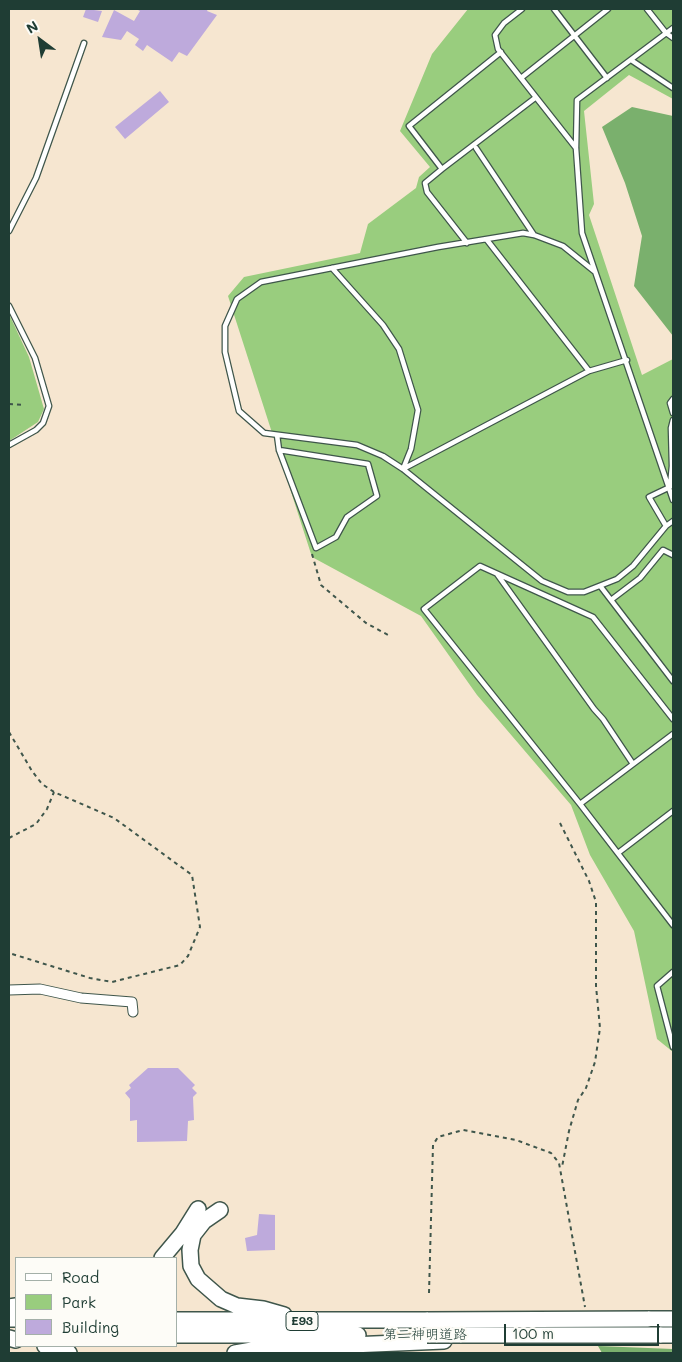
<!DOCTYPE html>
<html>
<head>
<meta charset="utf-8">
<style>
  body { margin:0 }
  #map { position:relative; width:682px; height:1362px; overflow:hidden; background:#f6e6d0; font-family:Mali,sans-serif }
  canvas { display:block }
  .frame { position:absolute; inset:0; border:10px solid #1f3d34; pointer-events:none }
  .legend { position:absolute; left:15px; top:1257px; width:162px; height:90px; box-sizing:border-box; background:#fdfcf7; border:1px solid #a4b0a9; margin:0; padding:6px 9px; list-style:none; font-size:15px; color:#1f3d34 }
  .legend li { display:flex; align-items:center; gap:10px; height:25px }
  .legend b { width:25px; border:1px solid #a4b0a9 }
  .north { position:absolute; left:15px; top:15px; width:50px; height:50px; -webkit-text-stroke:4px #fdfcf7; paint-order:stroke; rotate:329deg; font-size:14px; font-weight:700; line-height:20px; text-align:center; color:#1f3d34 }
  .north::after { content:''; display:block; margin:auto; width:18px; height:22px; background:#1f3d34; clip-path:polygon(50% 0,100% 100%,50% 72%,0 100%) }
  .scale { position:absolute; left:504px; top:1324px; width:155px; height:22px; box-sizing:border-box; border:2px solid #1f3d34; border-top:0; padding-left:6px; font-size:15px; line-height:18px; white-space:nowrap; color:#1f3d34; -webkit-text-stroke:4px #fdfcf7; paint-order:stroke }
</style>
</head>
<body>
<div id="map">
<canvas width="682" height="1362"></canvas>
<div class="frame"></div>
<ul class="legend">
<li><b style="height:6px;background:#fff"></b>Road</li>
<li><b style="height:14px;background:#99cd7e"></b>Park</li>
<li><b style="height:14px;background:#beaadc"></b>Building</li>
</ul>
<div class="north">N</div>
<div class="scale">100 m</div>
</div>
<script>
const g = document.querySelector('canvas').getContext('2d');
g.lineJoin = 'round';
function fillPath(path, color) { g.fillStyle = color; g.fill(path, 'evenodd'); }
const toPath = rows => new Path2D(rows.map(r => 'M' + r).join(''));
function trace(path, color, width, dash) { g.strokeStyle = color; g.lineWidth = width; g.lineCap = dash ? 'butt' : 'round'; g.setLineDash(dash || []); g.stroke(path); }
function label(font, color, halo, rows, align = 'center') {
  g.font = font + ' Mali,"Klee One",sans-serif'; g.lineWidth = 4.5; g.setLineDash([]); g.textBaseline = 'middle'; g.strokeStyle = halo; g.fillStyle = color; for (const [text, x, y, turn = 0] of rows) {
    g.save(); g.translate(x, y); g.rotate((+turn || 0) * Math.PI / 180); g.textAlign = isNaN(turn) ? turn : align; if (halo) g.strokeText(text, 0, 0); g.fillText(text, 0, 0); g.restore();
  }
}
const green = toPath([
  [468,9,673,9,673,99,629,75,584,111,594,204,589,215,642,375,673,359,673,1052,657,1039,634,931,590,855,571,805,477,695,421,616,312,557,228,296,244,277,360,253,368,224,416,188,419,177,430,167,400,131,432,54],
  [9,314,29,357,44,409,38,422,9,441]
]);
const forest = toPath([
  [632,107,673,116,673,336,634,286,642,236,625,183,602,127],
  [598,1346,673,1349,673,1353,602,1353]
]);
const building = toPath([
  [86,9,102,11,98,22,83,17],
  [136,9,208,9,207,11,217,15,187,56,179,52,172,62,147,45,143,51,135,45,139,39,127,31,121,40,102,37,114,10,134,21,140,11],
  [160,91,169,102,125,139,115,127],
  [148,1068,178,1068,195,1085,192,1088,197,1093,193,1097,194,1120,188,1121,187,1141,137,1142,137,1120,130,1121,130,1099,125,1093,131,1088,129,1085],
  [259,1214,275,1215,275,1250,247,1251,245,1238,257,1235]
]);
const path = toPath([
  [9,404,23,405],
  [312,554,321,585,366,623,390,636],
  [9,732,32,771,42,784,54,792,114,818,192,875,200,927,188,956,180,965,112,982,90,978,9,953],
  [560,823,589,881,596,902,596,986,600,1028,595,1062,586,1088,578,1100,569,1131,562,1167],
  [9,838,36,824,47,809,54,792],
  [429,1293,433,1145,438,1137,463,1130,516,1140,551,1153,559,1163,585,1307]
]);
const service = toPath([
  [522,9,504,23,495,35,498,49,576,148],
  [554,9,607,78],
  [647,9,666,33,673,38],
  [673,28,577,100,576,148,582,233,673,500],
  [631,60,673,88],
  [521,78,608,9],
  [476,148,534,235],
  [442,169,535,98],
  [9,231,36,178,84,43],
  [487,240,589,371],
  [467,243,427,192,425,183,442,169,409,126,501,52],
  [332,268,383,325,399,349,418,410,411,449,403,469],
  [594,271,563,246,534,235,523,233,438,247,261,282,237,299,225,326,225,352,239,411,264,433,357,445,383,456,403,469,542,581,568,592,584,592,617,579,633,566,666,526,673,521],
  [9,306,35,358,49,406,43,423,36,430,9,445],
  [673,399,670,403,673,413],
  [277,435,279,450,316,548,336,537,347,517,377,496,368,464,279,450],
  [403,469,589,371,627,360],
  [666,526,649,497,670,487,672,466,671,428,673,420],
  [497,574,594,709,603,719,633,764],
  [601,587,673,681],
  [611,600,640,578,663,550,673,555],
  [673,719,593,617,480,566,424,609,580,804,673,925],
  [580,804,673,734],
  [618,853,673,811],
  [673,972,657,986,673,1047]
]);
const minor = toPath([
  [9,990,40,989,81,998,132,1002,133,1012]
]);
const motorway = toPath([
  [220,1210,204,1221,193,1235,190,1250,191,1266,198,1279,221,1299,237,1306,263,1309,284,1315],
  [162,1258,183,1233,198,1209],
  [9,1307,16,1306],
  [9,1319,16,1319],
  [648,1319,673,1319],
  [176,1320,428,1320],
  [176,1335,358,1335],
  [660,1335,673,1335],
  [9,1338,16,1340],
  [45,1346,69,1353],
  [235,1353,258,1349,444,1341]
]);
const motorwayBridge = toPath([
  [428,1320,648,1319],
  [427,1335,660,1335]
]);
const shields = [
  [302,1321,32]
];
const shieldNames = [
  ["E93",302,1321]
];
const streetNames = [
  ["第二神明道路",425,1335]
];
fillPath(green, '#99cd7e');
fillPath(forest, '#7ab06d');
fillPath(building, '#beaadc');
trace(service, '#3f564b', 7);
trace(minor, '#3f564b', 11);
trace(motorway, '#3f564b', 18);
trace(path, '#3f564b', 2, [4, 4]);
trace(service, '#fff', 4.5);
trace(minor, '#fff', 9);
trace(motorway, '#fff', 15);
trace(motorwayBridge, '#3f564b', 18, []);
trace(motorwayBridge, '#fff', 15);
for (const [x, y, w] of shields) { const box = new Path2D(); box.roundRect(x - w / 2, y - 9.5, w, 19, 4); g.fillStyle = '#fdfcf7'; g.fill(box); trace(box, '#1f3d34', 1); }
label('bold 12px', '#1f3d34', null, shieldNames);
label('14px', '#1f3d34', '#fdfcf7', streetNames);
</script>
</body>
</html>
